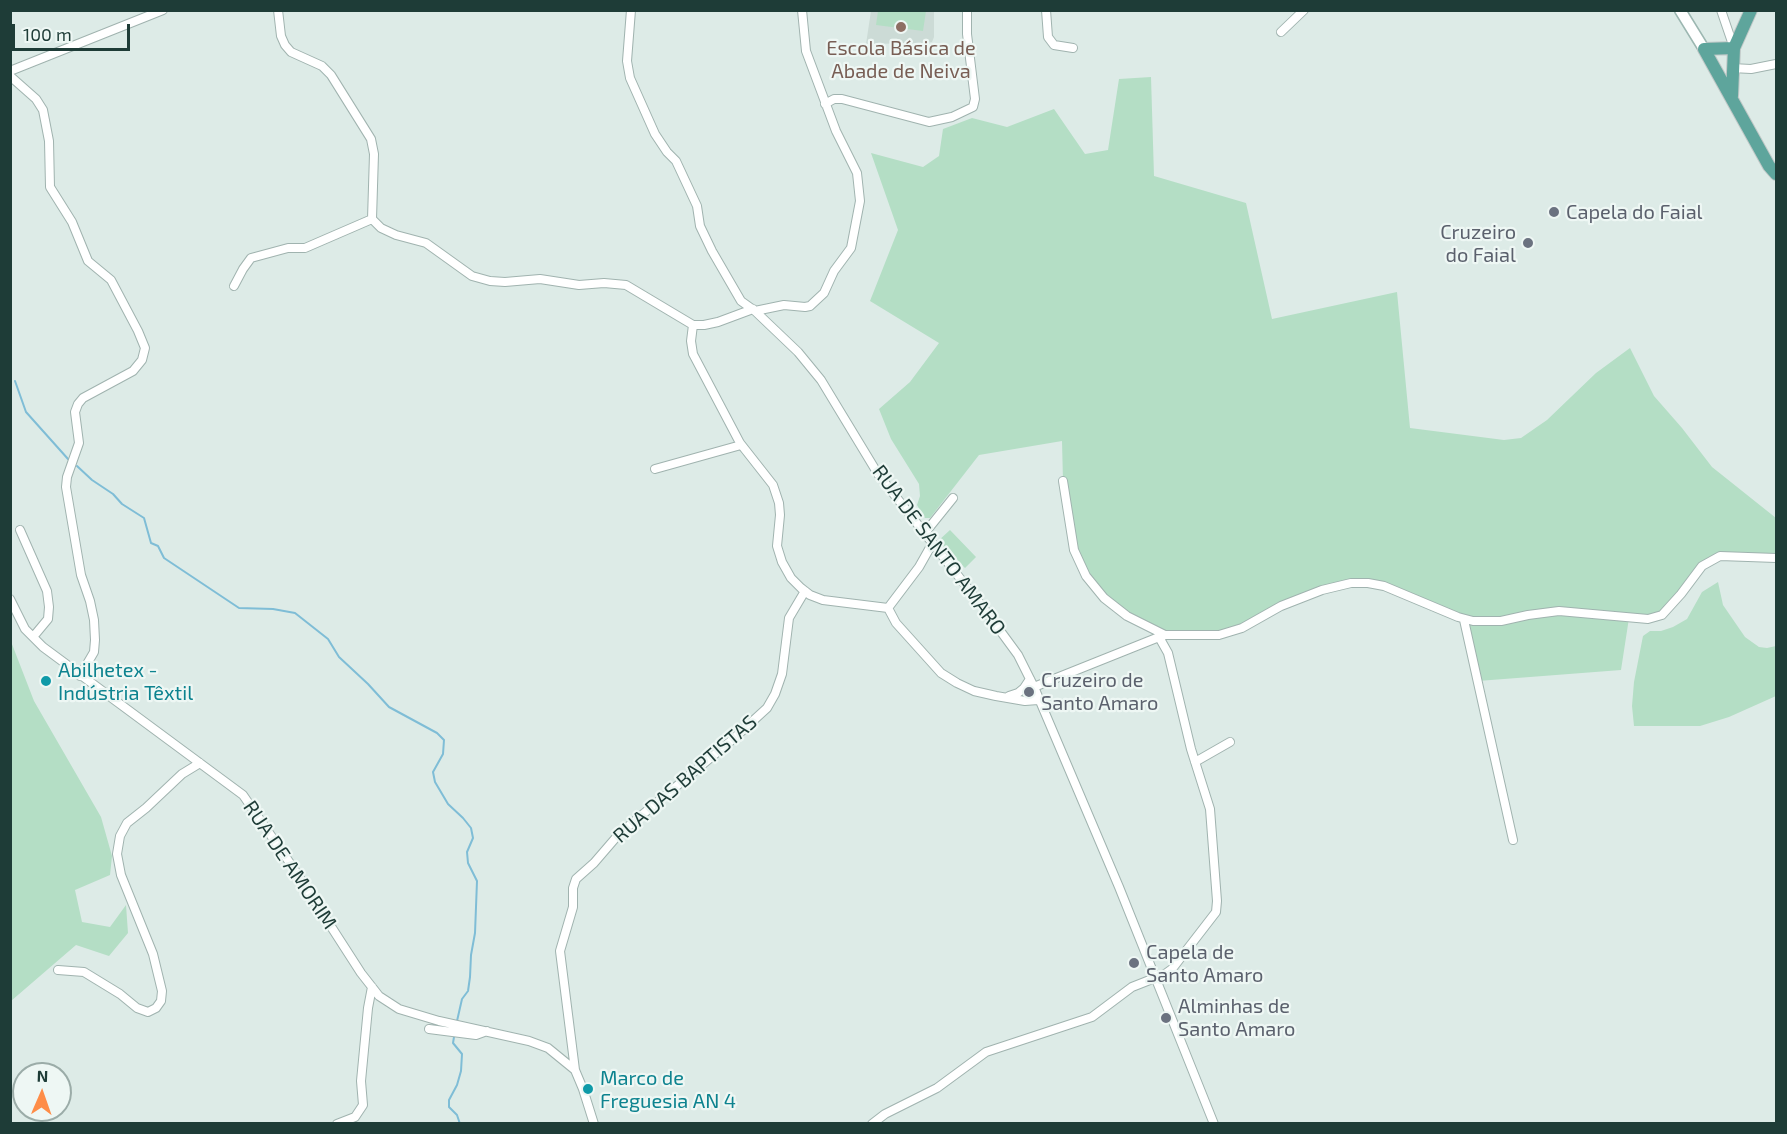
<!DOCTYPE html>
<html>
<head>
<meta charset="utf-8">
<style>
  body { margin:0 }
  #map { position:relative; width:1787px; height:1134px; overflow:hidden; background:#ddebe7; font-family:"Exo 2",sans-serif }
  canvas { display:block }
  .frame { position:absolute; inset:0; border:12px solid #1e3c37; pointer-events:none }
  .north { position:absolute; left:12px; top:1062px; width:60px; height:60px; box-sizing:border-box; background:#eef7f4; border:2px solid #9baca8; border-radius:50%; rotate:2deg; font-size:16px; font-weight:700; line-height:24px; text-align:center; color:#1e3c37 }
  .north::after { content:''; display:block; margin:auto; width:21px; height:27px; background:#fe8d48; clip-path:polygon(50% 0,100% 100%,50% 72%,0 100%) }
  .scale { position:absolute; left:12px; top:24px; width:118px; height:27px; box-sizing:border-box; border:3px solid #1e3c37; border-top:0; padding-left:8px; font-size:18px; line-height:21px; white-space:nowrap; color:#1e3c37; -webkit-text-stroke:4px #eef7f4; paint-order:stroke }
</style>
</head>
<body>
<div id="map">
<canvas width="1787" height="1134"></canvas>
<div class="frame"></div>
<div class="north">N</div>
<div class="scale">100 m</div>
</div>
<script>
const g = document.querySelector('canvas').getContext('2d');
g.lineJoin = 'round';
function fillPath(path, color) { g.fillStyle = color; g.fill(path, 'evenodd'); }
const toPath = rows => new Path2D(rows.map(r => 'M' + r).join(''));
function trace(path, color, width, dash) { g.strokeStyle = color; g.lineWidth = width; g.lineCap = dash ? 'butt' : 'round'; g.setLineDash(dash || []); g.stroke(path); }
function label(font, color, halo, rows, align = 'center') {
  g.font = font + ' "Exo 2",sans-serif'; g.lineWidth = 4.5; g.setLineDash([]); g.textBaseline = 'middle'; g.strokeStyle = halo; g.fillStyle = color; for (const [text, x, y, turn = 0] of rows) {
    g.save(); g.translate(x, y); g.rotate((+turn || 0) * Math.PI / 180); g.textAlign = isNaN(turn) ? turn : align; if (halo) g.strokeText(text, 0, 0); g.fillText(text, 0, 0); g.restore();
  }
}
const built = toPath([
  [871,11,934,11,934,37,932,42,926,43,866,44]
]);
const green = toPath([
  [878,11,926,11,923,31,876,25],
  [1151,77,1154,176,1246,203,1272,319,1397,292,1410,428,1504,440,1521,438,1547,420,1596,373,1630,348,1654,396,1682,428,1712,467,1776,518,1776,558,1720,556,1702,566,1662,615,1629,618,1621,670,1478,681,1464,619,1368,583,1322,590,1219,635,1165,635,1127,615,1104,598,1074,550,1063,481,1062,441,979,455,930,518,925,518,917,505,920,496,919,484,891,439,879,409,910,382,939,343,870,301,898,230,871,153,923,167,939,156,943,129,972,118,1007,127,1054,109,1085,154,1108,150,1119,79],
  [950,530,976,557,965,568,938,541],
  [1718,582,1723,605,1745,637,1759,647,1767,648,1776,646,1776,696,1729,717,1700,726,1634,726,1632,706,1634,682,1643,636,1650,631,1661,631,1673,627,1687,619,1702,592],
  [10,639,34,701,101,817,112,856,110,875,75,890,82,922,110,927,126,905,128,933,109,956,76,945,11,1001]
]);
const stream = toPath([
  [15,381,26,412,68,459],
  [77,466,92,480,113,494,122,504,144,518,151,543,158,546,164,558,239,608,273,609,295,613,328,639,339,657,368,684,389,707,437,733,444,740,443,754,433,772,435,782,448,804,463,818,471,828,473,838,467,852,468,863,477,881,475,933,471,955,470,977,468,991,462,999,457,1021],
  [454,1037,453,1043,462,1054,461,1071,457,1085,449,1100,449,1107,457,1115,460,1124]
]);
const minor = toPath([
  [278,10,281,36,285,45,291,52,322,66,331,75,371,139,374,154,372,219,381,228,396,235,426,243,472,276,490,281,505,282,540,279,579,285,604,283,626,285,693,325,704,325,718,322,753,309],
  [631,10,627,61,630,78,655,134,667,152,676,161,697,206,700,226,712,251,741,301,755,311,798,352,821,380,878,474,985,610,1018,655,1034,687,1119,887,1214,1124],
  [1046,10,1048,37,1054,45,1073,48],
  [1721,10,1734,48],
  [1281,32,1304,10],
  [1732,68,1751,69,1776,64],
  [10,71,163,10],
  [10,76,36,99,43,110,49,141,50,187,72,222,88,261,111,280,138,331,145,348,142,360,133,371,83,398,78,404,75,412,79,443,67,477,66,487,81,575,90,601,94,620,95,640,94,652,80,676],
  [825,104,834,99,842,99,929,122,952,117,973,107,975,99,967,34,967,10],
  [234,286,243,269,251,258,288,248,305,248,372,219],
  [755,311,784,305,805,307,810,306,824,293,834,271,851,248,860,201,857,173,836,131,806,51,802,10],
  [693,325,691,341,693,354,740,443,773,485,779,503,780,515,777,546,782,562,791,578,801,588,810,595,823,600,888,608,919,567,932,544],
  [655,469,741,445],
  [1063,481,1074,550,1086,576,1104,598,1127,616,1165,635],
  [20,530,47,591,49,607,48,619,33,637],
  [924,534,953,498],
  [10,599,25,629,43,647,243,795,294,869,361,973,379,996,399,1009,439,1021,529,1041,548,1048,575,1070,583,1089,594,1124],
  [888,608,896,623,941,673,957,683,974,691,996,696,1025,701,1038,700],
  [1464,620,1513,840],
  [1034,687,1159,637,1165,635,1219,635,1242,628,1281,606,1322,590,1351,583,1368,583,1384,586,1458,617,1473,621,1501,621,1528,615,1559,611,1648,619,1662,615,1681,594,1702,566,1720,556,1776,558],
  [1009,696,1018,693,1024,688,1030,679],
  [1195,762,1230,742],
  [58,970,84,972,120,994,137,1008,148,1012,156,1008,161,1001,162,991,153,954,121,875,117,854,120,836,127,823,146,808,182,774,200,763],
  [429,1029,476,1035,487,1031],
  [575,1070,560,951,573,907,573,888,576,879,594,863,619,834,732,740,767,708,775,694,782,674,789,618,805,591],
  [337,1124,355,1117,363,1105,361,1081,368,1008,372,987],
  [872,1124,885,1114,937,1088,986,1052,1092,1017,1132,987,1165,974,1172,969,1216,912,1217,901,1210,809,1191,749,1168,653,1159,637]
]);
const secondary = toPath([
  [1680,10,1704,49]
]);
const primary = toPath([
  [1704,49,1769,166,1776,174],
  [1704,49,1734,48],
  [1732,96,1734,48,1751,10]
]);
const markers = [
  [901,27,6,"#8d6e63"],
  [1554,212,6,"#6b7280"],
  [1528,243,6,"#6b7280"],
  [46,681,6,"#0f9aa8"],
  [1029,692,6,"#6b7280"],
  [1134,963,6,"#6b7280"],
  [1166,1018,6,"#6b7280"],
  [588,1089,6,"#0f9aa8"]
];
const educationNames = [
  ["Escola Básica de",901,48],
  ["Abade de Neiva",901,71]
];
const worshipNames = [
  ["Capela do Faial",1566,212],
  ["Cruzeiro",1516,232,"right"],
  ["do Faial",1516,255,"right"],
  ["Cruzeiro de",1041,680],
  ["Santo Amaro",1041,703],
  ["Capela de",1146,952],
  ["Santo Amaro",1146,975],
  ["Alminhas de",1178,1006],
  ["Santo Amaro",1178,1029]
];
const streetNames = [
  ["RUA DE SANTO AMARO",939,550,53],
  ["RUA DAS BAPTISTAS",685,779,-41],
  ["RUA DE AMORIM",290,865,56]
];
const cultureNames = [
  ["Abilhetex -",58,670],
  ["Indústria Têxtil",58,693],
  ["Marco de",600,1078],
  ["Freguesia AN 4",600,1101]
];
fillPath(built, '#ccdbd6');
fillPath(green, '#b4dec5');
trace(stream, '#7fbdd6', 2);
trace(minor, '#a0b3af', 10);
trace(secondary, '#9cb7b1', 13);
trace(primary, '#c0c8c7', 14);
trace(minor, '#fff', 8);
trace(secondary, '#fff', 10);
trace(primary, '#5ea59c', 12);
for (const [x, y, r, color] of markers) { const dot = new Path2D(); dot.arc(x, y, r, 0, 2 * Math.PI); g.fillStyle = color; g.fill(dot); trace(dot, '#eef7f4', 2); }
label('20px', '#785e54', '#eef7f4', educationNames);
label('20px', '#5b616d', '#eef7f4', worshipNames, 'left');
label('20px', '#1e3c37', '#eef7f4', streetNames);
label('20px', '#0d838f', '#eef7f4', cultureNames, 'left');
</script>
</body>
</html>
